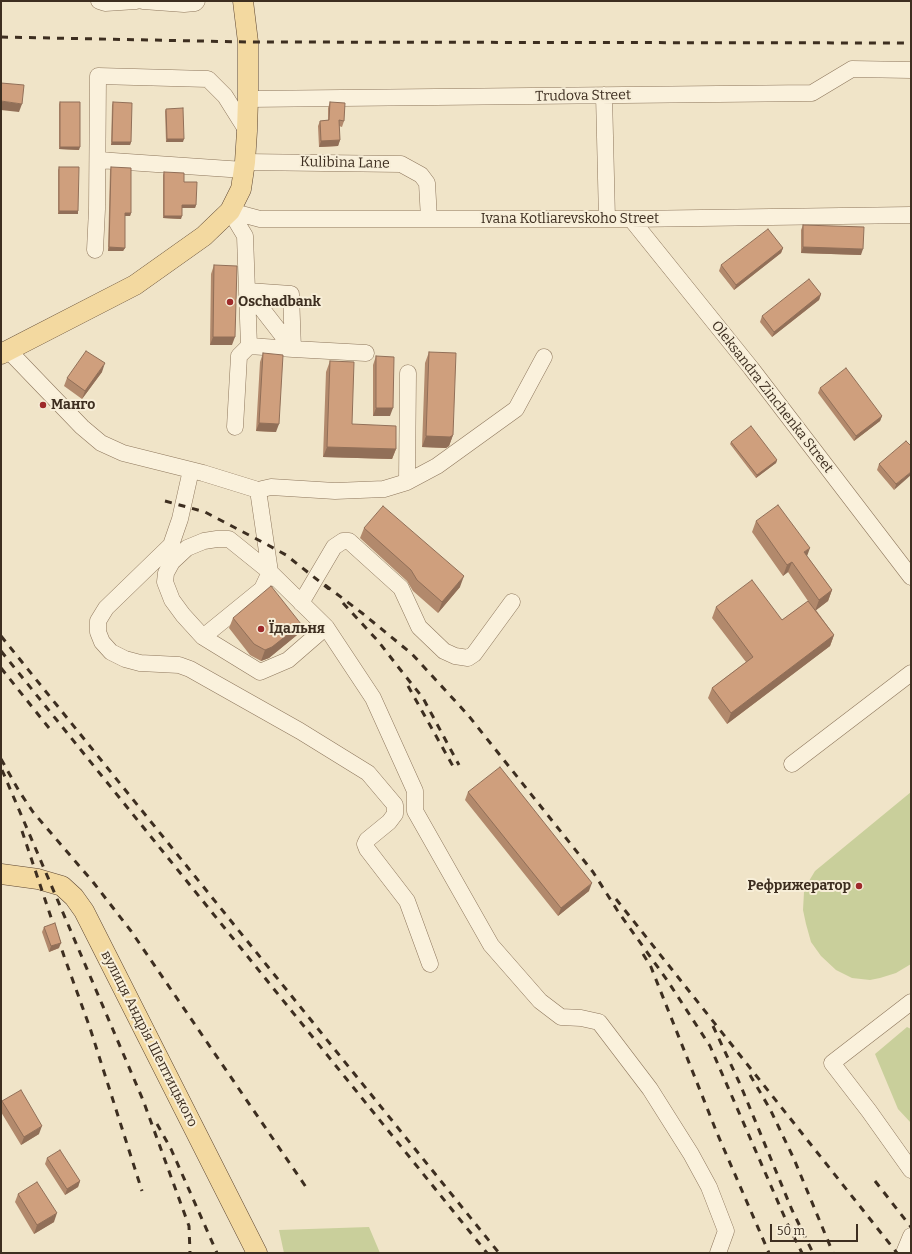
<!DOCTYPE html>
<html>
<head>
<meta charset="utf-8">
<style>
  body { margin:0 }
  #map { position:relative; width:912px; height:1254px; overflow:hidden; background:#f0e4c8; font-family:Bitter,serif }
  canvas { display:block }
  .frame { position:absolute; inset:0; border:2px solid #3d2e20; pointer-events:none }
  .scale { position:absolute; left:770px; top:1224px; width:88px; height:18px; box-sizing:border-box; border:2px solid #3d2e20; border-top:0; padding-left:5px; font-size:12px; line-height:14px; white-space:nowrap; color:#3d2e20; -webkit-text-stroke:3px #f7eed8; paint-order:stroke }
</style>
</head>
<body>
<div id="map">
<canvas width="912" height="1254"></canvas>
<div class="frame"></div>
<div class="scale">50 m</div>
</div>
<script>
const g = document.querySelector('canvas').getContext('2d');
g.lineJoin = 'round';
function fillPath(path, color) { g.fillStyle = color; g.fill(path, 'evenodd'); }
const toPath = rows => new Path2D(rows.map(r => 'M' + r).join(''));
function trace(path, color, width, dash) { g.strokeStyle = color; g.lineWidth = width; g.lineCap = dash ? 'butt' : 'round'; g.setLineDash(dash || []); g.stroke(path); }
function label(font, color, halo, rows, align = 'center') {
  g.font = font + ' Bitter,serif'; g.lineWidth = 4; g.setLineDash([]); g.textBaseline = 'middle'; g.strokeStyle = halo; g.fillStyle = color; for (const [text, x, y, turn = 0] of rows) {
    g.save(); g.translate(x, y); g.rotate((+turn || 0) * Math.PI / 180); g.textAlign = isNaN(turn) ? turn : align; if (halo) g.strokeText(text, 0, 0); g.fillText(text, 0, 0); g.restore();
  }
}
const green = toPath([
  [911,792,911,964,896,973,880,978,870,980,852,978,836,970,821,956,811,942,806,924,803,910,804,892,809,881,815,871],
  [907,1027,911,1029,911,1123,898,1109,875,1054],
  [369,1227,380,1253,284,1253,279,1230]
]);
const minor = toPath([
  [99,1,105,3,136,1],
  [143,1,184,4,195,3,197,1],
  [604,95,607,219],
  [248,99,812,93,852,69,911,70],
  [98,160,244,170],
  [245,162,401,164,421,175,427,183,429,219],
  [230,211,260,219,631,219,911,215],
  [230,211,245,236,249,346,239,356,235,427],
  [631,219,751,368,911,577],
  [95,250,97,209,98,76,208,79,225,96,247,131],
  [248,291,293,349,366,353],
  [248,291,291,294,293,349,249,346],
  [8,350,82,427,101,443,123,453,203,473,258,490,271,487,335,491,384,489,407,482,437,466,516,409,544,357],
  [191,470,180,519,171,545,106,608,98,621,98,632,102,642,111,652,125,659,140,663,179,665,190,669,300,731,368,773,395,805,395,814,389,822,367,840,365,844,367,849,407,901,430,964],
  [407,482,408,373],
  [301,603,334,547,343,541,349,541,401,588,419,627,444,651,455,656,468,658,474,654,512,602],
  [326,627,288,660,260,672,203,637,183,615,172,600,165,582,166,573,172,562,187,548,204,541,217,539,229,539,270,572,326,627,373,698,415,791,415,811,491,945,540,1001,561,1017,581,1018,599,1022,650,1089,691,1154,709,1187,726,1231,718,1253],
  [203,637,262,589,270,572,258,490],
  [792,764,911,673],
  [911,1002,832,1063,869,1111,911,1170],
  [904,1253,911,1236]
]);
const major = toPath([
  [1,354,135,285,204,236,230,211,241,189,245,162,247,131,248,99,248,42,243,1],
  [1,874,38,879,62,886,74,897,84,911,257,1253]
]);
const rail = toPath([
  [1,37,248,42,911,43],
  [165,501,205,512,266,544,286,555,329,589],
  [325,585,362,613,412,654,468,715,593,872,619,913,667,980,710,1046,788,1225,802,1253],
  [343,603,378,641,399,668,423,698,459,765],
  [1,636,499,1253],
  [1,651,487,1253],
  [1,668,49,728],
  [408,686,454,768],
  [1,759,19,791,33,812,93,882,131,931,308,1190],
  [2,770,143,1100,189,1226,190,1253],
  [22,831,64,956,90,1028,142,1191],
  [616,899,897,1253],
  [643,954,651,967,717,1133,769,1253],
  [713,1026,740,1084,792,1210,813,1253],
  [750,1075,770,1109,794,1159,833,1253],
  [157,1124,171,1149,217,1253],
  [875,1181,911,1227]
]);
const wall = toPath([
  [60,102,79,150,59,149,59,104],
  [113,102,131,142,130,145,111,145,112,105],
  [330,102,344,121,342,127,339,126,340,140,338,146,319,147,318,126,320,121,328,120,328,108],
  [166,109,183,142,166,142,165,111],
  [59,167,78,211,78,214,58,214,58,170],
  [111,167,131,213,130,216,125,216,125,248,123,251,108,251,110,170],
  [164,172,184,182,196,205,195,208,182,208,181,219,163,218,163,175],
  [803,225,861,255,801,253,801,230],
  [911,237,911,250,910,249],
  [783,248,781,253,734,290,719,271,721,265],
  [214,265,232,345,210,345,211,274],
  [821,294,819,300,772,337,760,322,762,316],
  [429,352,453,435,449,446,446,448,422,447,425,363],
  [263,353,276,432,256,431,260,362],
  [376,356,390,416,373,416,373,365],
  [330,361,352,424,396,449,392,459,323,457,326,372],
  [102,372,82,399,64,386,67,378],
  [820,388,882,416,880,421,854,441,818,393],
  [731,442,777,460,776,463,756,478,730,444],
  [911,446,894,490,877,470,879,464],
  [756,521,807,556,832,590,828,601,816,610,834,635,830,646,727,724,708,698,712,688,746,662,712,618,716,607,782,620,808,601,788,572,783,576,752,532],
  [364,528,460,587,438,613,413,591,407,581,360,538],
  [233,618,297,635,269,658,261,661,250,655,229,628],
  [468,792,589,891,558,916,465,800],
  [44,927,59,948,49,952,42,932],
  [2,1101,39,1134,21,1145,1,1112,1,1106],
  [47,1158,80,1181,78,1187,65,1195,45,1164],
  [18,1194,54,1222,34,1234,15,1202]
]);
const shadedWall = toPath([
  [1,101,22,104,19,112,1,110],
  [167,139,184,139,183,142,166,142],
  [340,140,338,146,319,147,321,141],
  [112,142,131,142,130,145,111,145],
  [60,147,80,147,79,150,59,149],
  [182,205,196,205,195,208,181,208],
  [59,211,78,211,78,214,58,214],
  [125,213,131,213,130,216,124,216],
  [164,216,182,216,181,219,163,218],
  [109,247,125,248,123,251,108,251],
  [803,247,863,249,861,255,801,253],
  [783,248,781,253,734,290,736,285],
  [821,294,819,300,772,337,774,332],
  [213,337,235,337,232,345,210,345],
  [105,363,102,372,82,399,85,391],
  [376,408,393,408,390,416,373,416],
  [882,416,880,421,854,441,856,436],
  [259,423,279,424,276,432,256,431],
  [453,435,449,446,446,448,422,447,426,436],
  [327,447,396,449,392,459,323,457],
  [777,460,776,463,756,478,757,475],
  [911,472,911,475,894,490,896,484],
  [810,548,806,559,804,552],
  [792,562,788,572,783,576,787,565],
  [464,576,460,587,438,613,442,602],
  [832,590,828,601,815,611,819,600],
  [301,624,297,635,269,658,261,661,265,650],
  [834,635,830,646,727,724,731,713],
  [592,883,589,891,558,916,561,908],
  [61,943,59,948,49,952,51,946],
  [42,1126,39,1134,21,1145,24,1137],
  [80,1181,78,1187,65,1195,67,1189],
  [57,1213,54,1222,34,1234,37,1225]
]);
const building = toPath([
  [1,83,24,85,22,104,1,101,1,83],
  [60,102,80,102,80,147,60,147,60,102],
  [113,102,132,103,131,142,112,142,113,102],
  [330,102,345,103,344,121,339,120,340,140,321,141,320,121,329,120,330,102],
  [183,108,184,139,167,139,166,109,183,108],
  [59,167,79,167,78,211,59,211,59,167],
  [111,167,131,168,131,213,125,213,125,248,109,247,111,167],
  [164,172,184,173,184,182,197,182,196,205,182,205,182,216,164,216,164,172],
  [803,225,864,227,863,249,803,247,803,225],
  [768,229,783,248,736,285,721,265,768,229],
  [214,265,237,266,235,337,213,337,214,265],
  [809,279,821,294,774,332,762,316,809,279],
  [86,351,105,363,85,391,67,378,86,351],
  [429,352,456,353,453,435,450,437,426,436,429,352],
  [263,353,283,355,279,424,259,423,263,353],
  [376,356,394,357,393,408,376,408,376,356],
  [330,361,354,362,352,424,396,426,396,449,327,447,330,361],
  [846,368,882,416,856,436,820,388,846,368],
  [751,426,777,460,757,475,731,442,751,426],
  [906,441,911,446,911,472,896,484,879,464,906,441],
  [778,505,810,548,804,552,832,590,819,600,792,562,787,565,756,521,778,505],
  [383,506,464,576,442,602,417,580,411,570,364,528,383,506],
  [752,580,782,620,808,601,834,635,731,713,712,688,753,657,716,607,752,580],
  [271,586,301,624,272,647,265,650,254,644,233,618,271,586],
  [500,767,592,883,561,908,468,792,500,767],
  [55,923,61,943,51,946,44,927,55,923],
  [21,1090,42,1126,24,1137,2,1101,21,1090],
  [60,1150,80,1181,67,1189,47,1158,60,1150],
  [37,1182,57,1213,37,1225,18,1194,37,1182]
]);
const markers = [
  [230,302,4,"#9e2a2b"],
  [43,405,4,"#9e2a2b"],
  [261,629,4,"#9e2a2b"],
  [859,886,4,"#9e2a2b"]
];
const streetNames = [
  ["Trudova Street",583,96,-1],
  ["Kulibina Lane",345,163,1],
  ["Ivana Kotliarevskoho Street",570,219],
  ["Oleksandra Zinchenka Street",772,397,52],
  ["вулиця Андрія Шептицького",149,1039,63]
];
const poiNames = [
  ["Oschadbank",238,302],
  ["Манго",51,405],
  ["Їдальня",269,629],
  ["Рефрижератор",851,886,"right"]
];
fillPath(green, '#c9cf9b');
trace(minor, '#8d765c', 17);
trace(major, '#5b4430', 21);
trace(minor, '#faf1dc', 16);
trace(major, '#f3d9a0', 20);
trace(rail, '#3d2e20', 3, [7, 7]);
fillPath(wall, '#b2896c');
fillPath(shadedWall, '#916f58');
fillPath(building, '#cf9f7d');
trace(building, '#916f58', 1);
for (const [x, y, r, color] of markers) { const dot = new Path2D(); dot.arc(x, y, r, 0, 2 * Math.PI); g.fillStyle = color; g.fill(dot); trace(dot, '#f7eed8', 1.5); }
label('14px', '#3d2e20', '#f7eed8', streetNames);
label('bold 14px', '#3d2e20', '#f7eed8', poiNames, 'left');
</script>
</body>
</html>
